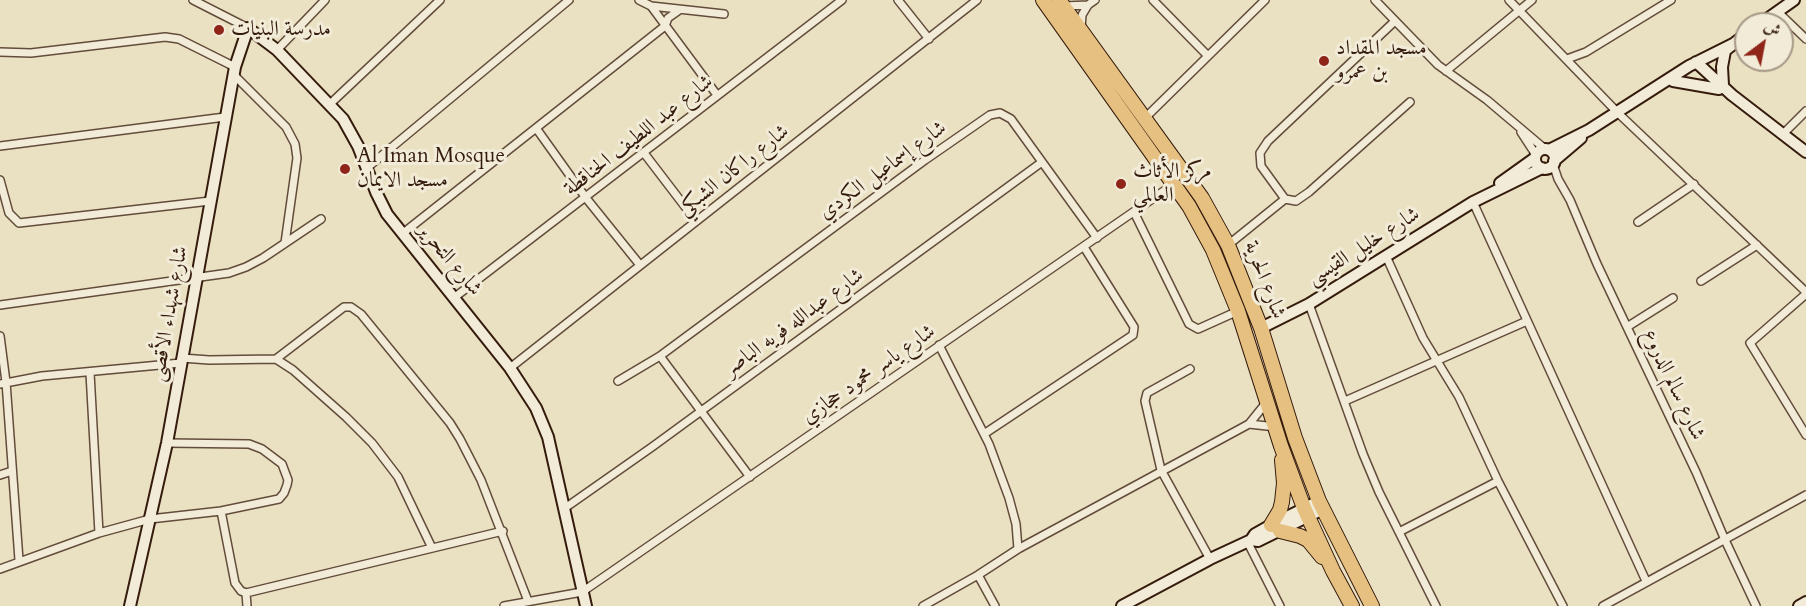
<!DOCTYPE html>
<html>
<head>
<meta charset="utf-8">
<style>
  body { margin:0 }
  #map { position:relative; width:1806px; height:606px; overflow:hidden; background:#eae0c2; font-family:Cardo,Amiri,serif }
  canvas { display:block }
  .north { position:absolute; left:1734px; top:12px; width:60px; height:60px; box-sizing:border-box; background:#f1ebd7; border:2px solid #a69886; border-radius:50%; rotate:32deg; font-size:16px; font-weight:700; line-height:24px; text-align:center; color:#351b0c }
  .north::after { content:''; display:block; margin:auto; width:21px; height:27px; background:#8f2418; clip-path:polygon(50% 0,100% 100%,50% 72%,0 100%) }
</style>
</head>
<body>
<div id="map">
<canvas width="1806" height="606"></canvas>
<div class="north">ش</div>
</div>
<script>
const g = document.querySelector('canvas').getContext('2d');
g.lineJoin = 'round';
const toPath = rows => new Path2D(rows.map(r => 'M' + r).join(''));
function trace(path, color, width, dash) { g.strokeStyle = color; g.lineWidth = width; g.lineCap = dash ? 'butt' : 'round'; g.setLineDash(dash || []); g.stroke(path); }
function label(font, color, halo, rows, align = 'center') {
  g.font = font + ' Cardo,Amiri,serif'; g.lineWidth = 6; g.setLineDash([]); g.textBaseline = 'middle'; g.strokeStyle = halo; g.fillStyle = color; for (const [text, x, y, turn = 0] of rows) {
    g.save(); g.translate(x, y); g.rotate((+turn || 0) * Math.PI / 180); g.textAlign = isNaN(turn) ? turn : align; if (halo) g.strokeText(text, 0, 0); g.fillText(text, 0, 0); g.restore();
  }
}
const street = toPath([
  [193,0,248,28],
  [639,0,651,6,717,95],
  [898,0,929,39],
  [1153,0,1208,56],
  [1375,0,1438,65,1487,100,1545,149],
  [1509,0,1618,113,1806,292],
  [651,6,724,14],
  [1064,6,1088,5],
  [1778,12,1806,39],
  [1395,21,1268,141,1260,153,1261,166,1285,199,1296,201,1309,192,1410,102],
  [1081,28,1082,15,1088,5,1095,0],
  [277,50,325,0],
  [0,52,31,53,165,37,179,39,235,67],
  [1567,59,1586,52,1671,0],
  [1446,71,1532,0],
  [234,75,286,127,295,144,297,158,285,243],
  [330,104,440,0],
  [1145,118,1265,0],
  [536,128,586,198,640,265],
  [1521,132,1536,155],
  [1783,134,1806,111],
  [0,146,225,117],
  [644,153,696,221],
  [1553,164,1558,179,1570,200,1597,264,1696,472,1725,540,1756,606],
  [368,167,569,0],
  [0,180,9,213,19,223,210,201],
  [1473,202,1646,581],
  [1134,212,1189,324,1198,329,1238,311],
  [1638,222,1694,184],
  [402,234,665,26,668,18,678,11],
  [1228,245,1285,199],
  [1386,256,1423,338,1459,397,1498,481,1563,606],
  [1701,281,1757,245],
  [1806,294,1750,343,1806,435],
  [455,297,842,0],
  [1309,304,1363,454,1379,492,1436,606],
  [0,305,229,273,246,267,263,258,321,219],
  [1627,327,1673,298],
  [0,336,6,382,19,560],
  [939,345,989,444,1009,498,1016,524,1018,549],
  [660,356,750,477],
  [182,358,209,360,276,359,293,370,346,417,372,443,398,477,432,548],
  [276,359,344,307,351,307,361,314,450,423,460,439,481,480,528,601],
  [510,368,977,0],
  [1190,369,1147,393,1145,401,1161,470,1210,559],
  [90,373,99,533],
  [618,381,660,356,925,160,990,115,1000,113,1011,119,1097,238],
  [0,384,42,376,181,363],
  [1345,401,1527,321],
  [1249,424,1276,427],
  [984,434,1133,335,1134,327,1084,247],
  [0,475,12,471],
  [565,508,652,447,1042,162],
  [221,511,235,583,241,591,246,593],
  [1399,532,1498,481],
  [1247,541,1280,606],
  [0,569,99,533,150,519,221,511,274,500,279,499,284,493,287,485,288,480,282,464,262,449,249,444,167,443],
  [978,575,995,606],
  [247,606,246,593,503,531],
  [504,606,582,592,1174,184],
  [923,606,978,575,1018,549,1249,424,1266,403],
  [1603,606,1806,495]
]);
const secondary = toPath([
  [1760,24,1794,0],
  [1727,49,1746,34],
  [1696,62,1732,95,1806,152],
  [1673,81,1719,89],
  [1723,85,1722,67,1725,51],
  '1535 159a10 10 0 1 1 20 0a10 10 0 1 1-20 0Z',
  [1549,150,1589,130,1689,66,1733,44],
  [1554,161,1581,138],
  [1500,183,1535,158],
  [1261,328,1309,304,1473,202,1542,168],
  [1251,540,1258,541,1323,509],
  [130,606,167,443,235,67,248,28,277,50,343,119,358,146,376,192,387,214,510,368,536,408,548,437,586,606],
  [1122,606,1210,559,1251,540,1255,534,1271,525,1319,501],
  [1799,606,1806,602]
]);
const highway = toPath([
  [1043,0,1189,206,1213,250,1238,311,1281,446,1304,508,1333,571,1352,606],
  [1059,0,1202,198,1228,245,1261,328,1295,438,1319,501,1372,606],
  [1271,525,1280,510,1282,502,1284,483,1282,460],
  [1280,531,1300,536,1308,540,1322,557]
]);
const markers = [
  [219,30,6,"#8f2418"],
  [1324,61,6,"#8f2418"],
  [345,169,6,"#8f2418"],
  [1121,184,6,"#8f2418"]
];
const poiNames = [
  ["مدرسة البنيات",231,30],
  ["مسجد المقداد",1336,49],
  ["بن عمرو",1336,73],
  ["Al Iman Mosque",357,157],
  ["مسجد الايمان",357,181],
  ["مركز الأثاث",1133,172],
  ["العالمي",1133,196]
];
const streetNames = [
  ["شارع عبد اللطيف الحناقطة",639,136,-38],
  ["شارع راكان الشبكي",734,171,-38],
  ["شارع إسماعيل الكردي",883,171,-36],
  ["شارع خليل القيسي",1364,247,-32],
  ["شارع التحرير",449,260,50],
  ["شارع الحرية",1264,280,69],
  ["شارع شهداء الأقصى",170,314,-80],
  ["شارع عبدالله فويه الباصر",794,323,-36],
  ["شارع ياسر محمود حجازي",869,375,-35],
  ["شارع سالم الدروع",1673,385,65]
];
trace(street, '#624c3a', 10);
trace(secondary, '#351b0c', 14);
trace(highway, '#351b0c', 16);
trace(street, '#f1ebd7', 7);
trace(secondary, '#f1ebd7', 10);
trace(highway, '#e5c081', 14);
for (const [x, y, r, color] of markers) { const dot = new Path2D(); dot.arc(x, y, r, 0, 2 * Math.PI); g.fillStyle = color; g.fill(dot); trace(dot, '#f1ebd7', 2); }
label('21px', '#351b0c', '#f1ebd7', poiNames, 'left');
label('21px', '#351b0c', '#f1ebd7', streetNames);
</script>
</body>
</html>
